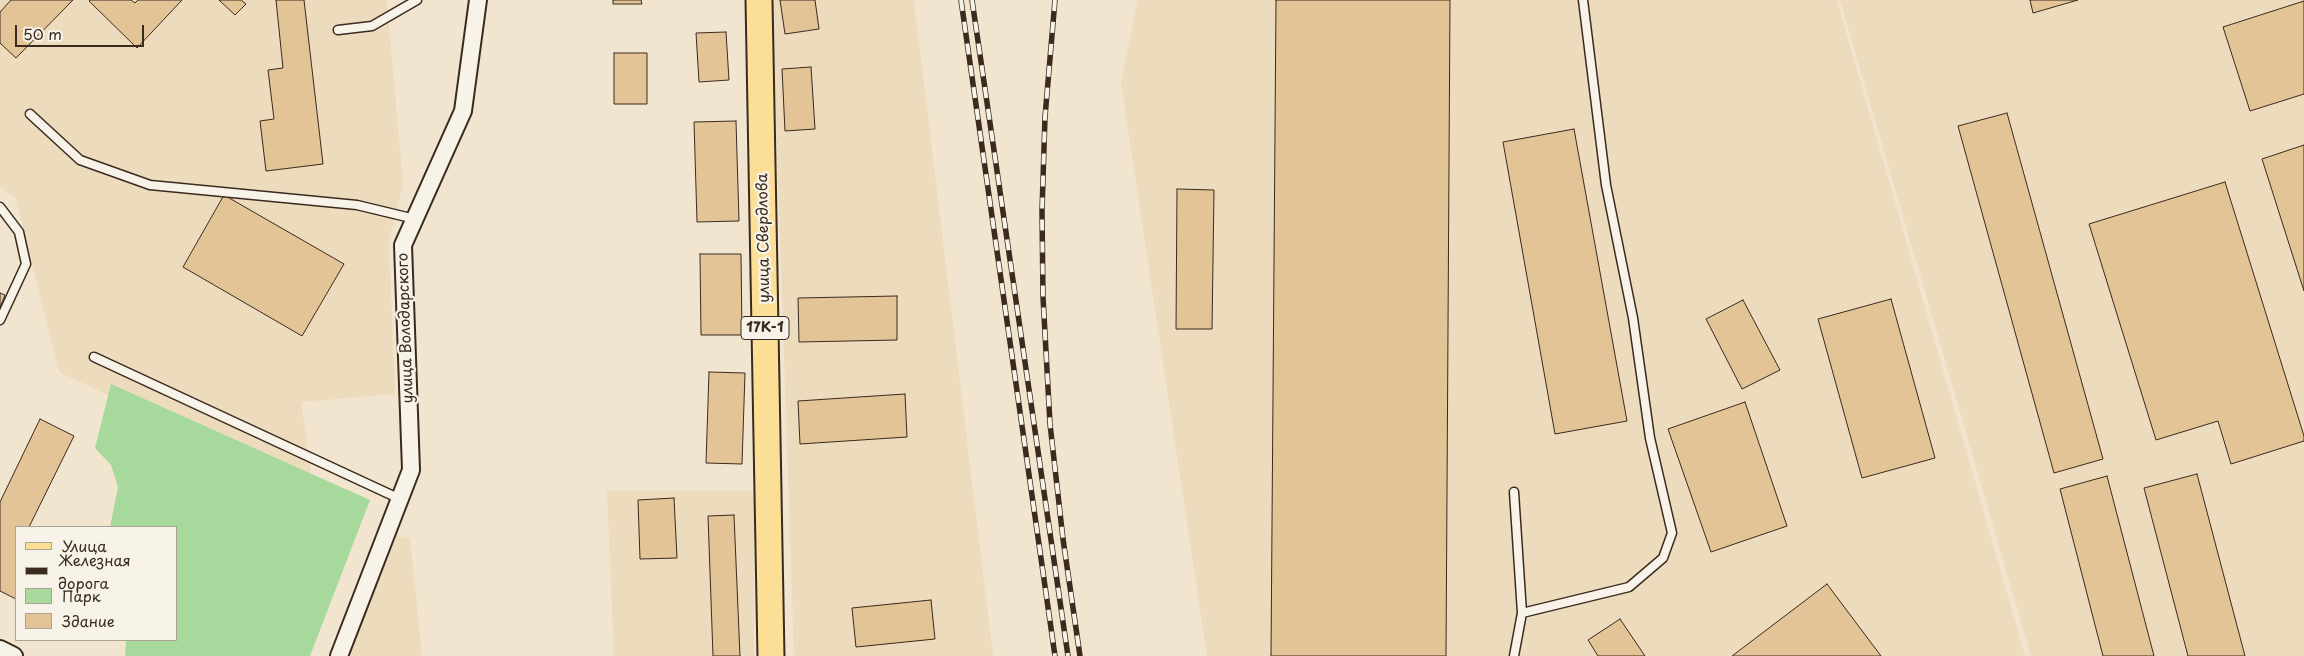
<!DOCTYPE html>
<html>
<head>
<meta charset="utf-8">
<style>
  body { margin:0 }
  #map { position:relative; width:2304px; height:656px; overflow:hidden; background:#f1e5cf; font-family:"Playpen Sans",sans-serif }
  canvas { display:block }
  .legend { position:absolute; left:15px; top:526px; width:162px; height:115px; box-sizing:border-box; background:#f7f3e8; border:1px solid #aca397; margin:0; padding:6px 9px; list-style:none; font-size:15px; color:#3b2a1e }
  .legend li { display:flex; align-items:center; gap:10px; height:25px }
  .legend b { width:25px; border:1px solid #aca397 }
  .scale { position:absolute; left:15px; top:25px; width:129px; height:22px; box-sizing:border-box; border:2px solid #3b2a1e; border-top:0; padding-left:6px; font-size:15px; line-height:18px; white-space:nowrap; color:#3b2a1e; -webkit-text-stroke:4px #f7f3e8; paint-order:stroke }
</style>
</head>
<body>
<div id="map">
<canvas width="2304" height="656"></canvas>
<ul class="legend">
<li><b style="height:6px;background:#fbdf96"></b>Улица</li>
<li><b style="height:6px;background:#3b2a1e"></b>Железная дорога</li>
<li><b style="height:14px;background:#a6d99b"></b>Парк</li>
<li><b style="height:14px;background:#e3c496"></b>Здание</li>
</ul>
<div class="scale">50 m</div>
</div>
<script>
const g = document.querySelector('canvas').getContext('2d');
g.lineJoin = 'round';
function fillPath(path, color) { g.fillStyle = color; g.fill(path, 'evenodd'); }
const toPath = rows => new Path2D(rows.map(r => 'M' + r).join(''));
function trace(path, color, width, dash) { g.strokeStyle = color; g.lineWidth = width; g.lineCap = dash ? 'butt' : 'round'; g.setLineDash(dash || []); g.stroke(path); }
function label(font, color, halo, rows, align = 'center') {
  g.font = font + ' "Playpen Sans",sans-serif'; g.lineWidth = 4.5; g.setLineDash([]); g.textBaseline = 'middle'; g.strokeStyle = halo; g.fillStyle = color; for (const [text, x, y, turn = 0] of rows) {
    g.save(); g.translate(x, y); g.rotate((+turn || 0) * Math.PI / 180); g.textAlign = isNaN(turn) ? turn : align; if (halo) g.strokeText(text, 0, 0); g.fillText(text, 0, 0); g.restore();
  }
}
const built = toPath([
  [0,0,387,0,403,185,389,240,395,394,301,402,314,492,59,372,16,198,0,187],
  [772,0,914,0,993,656,794,656],
  [1138,0,1837,0,2025,656,1207,656,1121,83],
  [1840,0,2304,0,2304,656,2031,656],
  [607,491,754,491,754,656,614,656],
  [390,534,410,538,422,656,342,656]
]);
const green = toPath([
  [111,384,370,500,310,656,125,656,126,640,176,640,176,527,110,527,118,487,111,465,95,448]
]);
const building = toPath([
  [11,0,73,0,16,58,0,43,0,12,11,0],
  [90,0,131,0,135,3,138,0,182,0,137,48,89,1,90,0],
  [219,0,241,0,246,4,235,15,219,0],
  [276,0,304,0,323,164,266,171,260,121,274,119,268,70,283,68,276,0],
  [613,0,641,0,642,4,613,4,613,0],
  [780,0,815,0,819,29,785,34,780,0],
  [1276,0,1450,0,1446,656,1271,656,1276,0],
  [2030,0,2078,0,2033,13,2030,0],
  [2304,1,2304,94,2250,111,2223,27,2304,1],
  [726,32,729,80,699,82,696,33,726,32],
  [614,53,647,53,647,104,614,104,614,53],
  [811,67,815,129,785,131,782,69,811,67],
  [2007,113,2103,459,2054,473,1958,126,2007,113],
  [736,121,739,221,697,222,694,122,736,121],
  [1574,129,1627,421,1555,434,1503,142,1574,129],
  [2304,145,2304,291,2262,159,2304,145],
  [2225,182,2304,436,2304,441,2231,464,2218,421,2156,440,2089,224,2225,182],
  [1177,189,1214,190,1212,329,1176,329,1177,189],
  [224,195,344,264,302,336,183,267,224,195],
  [700,254,741,254,742,335,701,335,700,254],
  [0,293,5,295,0,308,0,293],
  [897,296,897,340,799,342,798,298,897,296],
  [1891,299,1935,458,1862,478,1818,319,1891,299],
  [1743,300,1780,370,1742,389,1706,319,1743,300],
  [709,372,745,373,742,464,706,463,709,372],
  [905,394,907,437,800,444,798,401,905,394],
  [1745,402,1787,526,1711,552,1668,429,1745,402],
  [40,419,74,436,29,527,16,527,16,599,0,591,0,502,40,419],
  [2197,474,2245,656,2188,656,2144,488,2197,474],
  [2107,476,2154,656,2103,656,2060,489,2107,476],
  [674,498,677,558,640,559,638,500,674,498],
  [734,515,740,656,713,656,708,516,734,515],
  [1827,584,1881,656,1732,656,1827,584],
  [931,600,935,639,856,647,852,608,931,600],
  [1620,619,1645,656,1598,656,1588,640,1620,619]
]);
const lane = toPath([
  [338,30,372,26,417,0],
  [30,114,80,160,150,185,357,205,415,219],
  [0,207,19,232,26,264,0,320],
  [94,357,400,499],
  [1522,613,1629,587,1663,558,1672,533,1650,438,1633,318,1606,185,1583,0],
  [1514,656,1522,613,1514,492]
]);
const street = toPath([
  [0,649,14,656],
  [339,656,411,470,403,245,463,111,478,0]
]);
const primary = toPath([
  [759,0,771,656]
]);
const rail = toPath([
  [961,0,1055,656],
  [972,0,1068,656],
  [1055,0,1045,117,1042,211,1043,297,1050,424,1063,539,1080,656]
]);
const shields = [
  [765,328,48]
];
const shieldNames = [
  ["17К-1",765,328]
];
const streetNames = [
  ["улица Свердлова",764,238,-91],
  ["улица Володарского",406,328,-92]
];
fillPath(built, '#eddbbe');
fillPath(green, '#a6d99b');
fillPath(building, '#e3c496');
trace(building, '#3b2a1e', 1);
trace(lane, '#3b2a1e', 11);
trace(street, '#3b2a1e', 20);
trace(primary, '#3b2a1e', 29);
trace(lane, '#f7f3e8', 8);
trace(street, '#f7f3e8', 16);
trace(primary, '#fbdf96', 25);
trace(rail, '#3b2a1e', 5.5);
trace(rail, '#f7f3e8', 4, [11]);
for (const [x, y, w] of shields) { const box = new Path2D(); box.roundRect(x - w / 2, y - 11.5, w, 23, 4); g.fillStyle = '#f7f3e8'; g.fill(box); trace(box, '#3b2a1e', 1); }
label('bold 14px', '#3b2a1e', null, shieldNames);
label('15px', '#3b2a1e', '#f7f3e8', streetNames);
</script>
</body>
</html>
